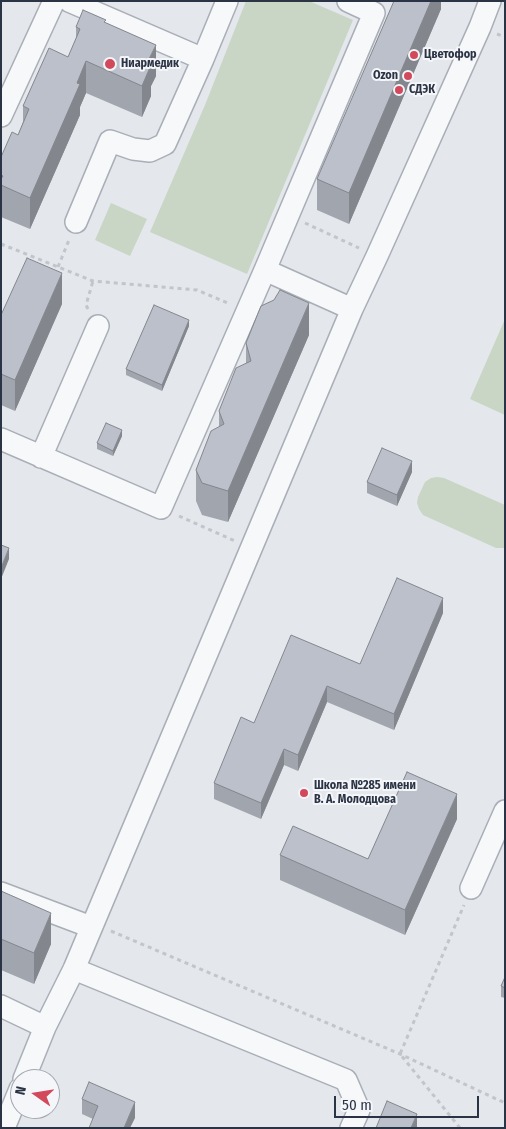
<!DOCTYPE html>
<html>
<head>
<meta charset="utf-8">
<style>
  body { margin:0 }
  #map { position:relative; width:506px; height:1129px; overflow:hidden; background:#e4e7ec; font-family:"Fira Sans Condensed",sans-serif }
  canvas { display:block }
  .frame { position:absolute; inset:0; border:2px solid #2b3445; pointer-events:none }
  .north { position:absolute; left:10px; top:1069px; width:50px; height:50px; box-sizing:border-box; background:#f4f6f9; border:1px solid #a4a8b1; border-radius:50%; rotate:283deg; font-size:14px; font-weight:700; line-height:20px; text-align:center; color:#2b3445 }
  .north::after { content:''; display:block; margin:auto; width:18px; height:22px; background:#d1495b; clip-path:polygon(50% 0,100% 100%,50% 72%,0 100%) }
  .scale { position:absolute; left:334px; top:1096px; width:145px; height:22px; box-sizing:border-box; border:2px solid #2b3445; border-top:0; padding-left:6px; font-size:15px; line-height:18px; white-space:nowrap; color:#2b3445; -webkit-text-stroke:4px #f4f6f9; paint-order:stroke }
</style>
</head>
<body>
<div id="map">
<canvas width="506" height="1129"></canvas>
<div class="frame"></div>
<div class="north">N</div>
<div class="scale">50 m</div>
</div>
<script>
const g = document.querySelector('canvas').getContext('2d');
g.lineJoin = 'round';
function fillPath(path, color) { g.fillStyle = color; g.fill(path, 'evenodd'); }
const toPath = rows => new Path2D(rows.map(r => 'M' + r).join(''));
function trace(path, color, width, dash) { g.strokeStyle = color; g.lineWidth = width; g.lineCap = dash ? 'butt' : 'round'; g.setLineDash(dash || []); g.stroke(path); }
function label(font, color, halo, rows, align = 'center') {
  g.font = font + ' "Fira Sans Condensed",sans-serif'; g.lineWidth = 4; g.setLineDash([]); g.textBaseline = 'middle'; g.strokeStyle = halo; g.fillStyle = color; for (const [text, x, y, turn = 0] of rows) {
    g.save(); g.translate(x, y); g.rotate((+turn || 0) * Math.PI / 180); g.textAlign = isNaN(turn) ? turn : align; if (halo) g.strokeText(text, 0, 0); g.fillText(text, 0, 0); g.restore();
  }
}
const green = toPath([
  [246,1,309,1,353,20,247,274,150,232,205,105],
  [111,203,147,219,130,256,95,240],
  [505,319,505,415,470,399],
  [437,477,444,478,505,505,505,548,496,548,423,515,419,509,417,503,418,497,425,482,431,478]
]);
const path = toPath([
  [497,34,505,37],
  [305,223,359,248],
  [1,244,93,281,197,290,230,304],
  [58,267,69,240],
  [88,309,86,305,93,281],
  [179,516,235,541],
  [111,931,400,1054,505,1103],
  [460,1128,400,1054,464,905]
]);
const minor = toPath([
  [69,1,203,59,165,144,150,151,133,149,110,141,76,222],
  [203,59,227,1],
  [1,116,54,1],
  [265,270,352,309],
  [1,439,161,508,265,270,374,13,348,1],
  [41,457,98,326],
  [471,888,505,811],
  [1,893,91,927],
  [74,969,346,1080,359,1110,351,1128],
  [1,1006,45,1027],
  [24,1079,45,1027,74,969,352,309,377,256,480,27,490,1],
  [4,1128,20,1089]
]);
const wall = toPath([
  [441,1,441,9,349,224,317,210,317,179],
  [106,23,156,76,151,86,151,96,142,117,86,93,80,107,80,115,30,229,1,217,1,157,18,135,23,122,23,106,68,57,76,39,76,27],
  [62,304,15,411,1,405,1,315],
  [189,326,162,391,126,375,126,369],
  [309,335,228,522,202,515,196,501,196,470,219,427,219,411,246,363,246,343],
  [122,436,113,456,97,449,97,443],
  [412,472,397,506,367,493,367,482],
  [443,613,394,730,327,702,298,771,284,765,261,819,214,799,214,783,254,723,360,664],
  [457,819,405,935,280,880,280,855,368,859],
  [1,891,51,944,34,984,1,970],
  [505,977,505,998,501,997,501,986],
  [82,1099,135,1118,93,1119,82,1114]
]);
const shadedWall = toPath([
  [430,1,441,1,441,9,349,224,349,193],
  [156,45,156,76,151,86,151,96,142,117,142,86,147,63],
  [86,61,86,93,80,107,80,115,30,229,30,198],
  [62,273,62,304,15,411,15,380],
  [309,303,309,335,228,522,228,491],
  [189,320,189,326,162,391,162,385],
  [122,430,122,436,113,456,113,451],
  [412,461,412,472,397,506,397,495],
  [9,548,9,559,1,579,1,568],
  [443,598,443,613,394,730,394,714],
  [327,686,327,702,298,771,298,755],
  [284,749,284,765,261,819,261,803],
  [457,794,457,819,405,935,405,910],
  [51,913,51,944,34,984,34,953],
  [135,1102,135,1118,130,1128,124,1128],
  [417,1114,417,1128,411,1128]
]);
const building = toPath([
  [394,1,431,1,349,193,317,179,394,1],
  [83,10,106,20,104,22,156,45,147,63,151,65,142,86,86,61,77,83,80,84,30,198,1,185,1,179,3,176,1,175,1,157,12,132,18,135,29,109,23,106,49,48,68,57,80,29,76,27,83,10],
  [27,258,62,273,15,380,1,374,1,315,27,258],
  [280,290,309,303,228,491,202,483,196,470,211,431,224,424,219,411,236,368,251,361,246,343,261,306,274,300,280,290],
  [154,305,189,320,162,385,126,369,154,305],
  [106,423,122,430,113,451,97,443,106,423],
  [382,448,412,461,397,495,367,482,382,448],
  [1,545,9,548,1,568,1,545],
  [397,578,443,598,394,714,327,686,298,755,284,749,261,803,214,783,241,717,254,723,291,635,360,664,397,578],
  [407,772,457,794,405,910,280,855,293,826,368,859,407,772],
  [1,891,51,913,34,953,1,939,1,891],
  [505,977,505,988,501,986,505,977],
  [89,1082,135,1102,124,1128,89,1128,98,1106,82,1099,89,1082],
  [387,1101,417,1114,411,1128,376,1128,387,1101]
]);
const markers = [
  [414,55,5,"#d1495b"],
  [110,64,6,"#d1495b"],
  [408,76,5,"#d1495b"],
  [399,90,5,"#d1495b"],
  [304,793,5,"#d1495b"]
];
const poiNames = [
  ["Цветофор",424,55],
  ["Ниармедик",121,64],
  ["Ozon",398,76,"right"],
  ["СДЭК",409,90],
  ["Школа №285 имени",314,786],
  ["В. А. Молодцова",314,800]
];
fillPath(green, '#c9d6c5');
trace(minor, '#a9aeb7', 24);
trace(path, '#c2c5cb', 3, [4, 4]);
trace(minor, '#f7f8fa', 21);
fillPath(wall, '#a1a5ae');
fillPath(shadedWall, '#83868d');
fillPath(building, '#bbc0ca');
trace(building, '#83868d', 1);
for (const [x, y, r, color] of markers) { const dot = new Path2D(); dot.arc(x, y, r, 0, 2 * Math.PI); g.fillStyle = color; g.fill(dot); trace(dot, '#f4f6f9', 2); }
label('bold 12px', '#2b3445', '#f4f6f9', poiNames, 'left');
</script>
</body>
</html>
